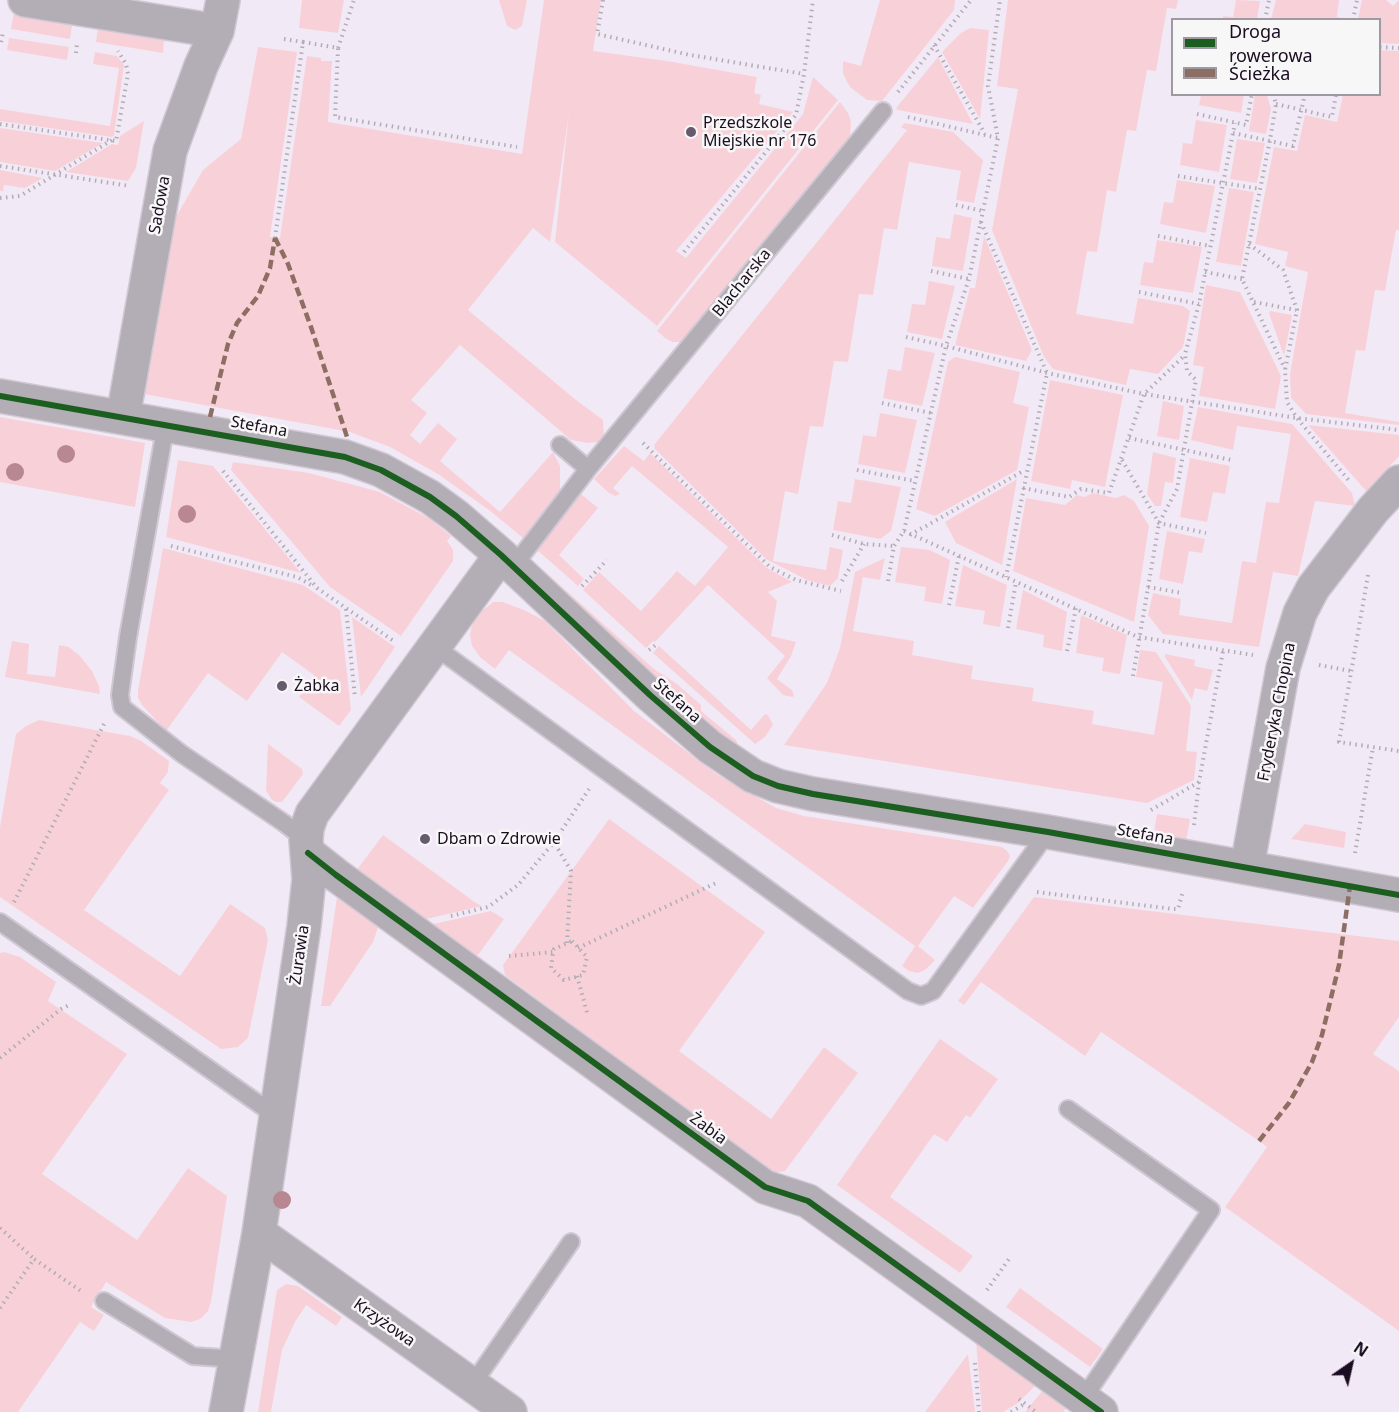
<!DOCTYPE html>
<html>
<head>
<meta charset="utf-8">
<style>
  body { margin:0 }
  #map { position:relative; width:1399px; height:1412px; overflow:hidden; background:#f2e9f6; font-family:"Noto Sans",sans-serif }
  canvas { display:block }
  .legend { position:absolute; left:1171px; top:18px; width:210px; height:78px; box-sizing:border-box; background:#f7f7f7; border:2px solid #9f99a1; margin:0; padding:8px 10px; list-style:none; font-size:18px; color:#1b0d21 }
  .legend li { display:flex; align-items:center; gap:12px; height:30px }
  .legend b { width:30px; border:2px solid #9f99a1 }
  .north { position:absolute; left:1321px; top:1334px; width:60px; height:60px; -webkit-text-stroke:4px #f7f7f7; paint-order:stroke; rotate:34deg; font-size:16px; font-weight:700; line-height:24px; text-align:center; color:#1b0d21 }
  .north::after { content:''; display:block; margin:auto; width:21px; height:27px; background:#1b0d21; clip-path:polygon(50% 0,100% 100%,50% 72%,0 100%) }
</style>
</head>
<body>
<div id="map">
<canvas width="1399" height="1412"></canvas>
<ul class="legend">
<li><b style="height:8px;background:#1b5e20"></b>Droga rowerowa</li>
<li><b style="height:8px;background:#8d6e63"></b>Ścieżka</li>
</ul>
<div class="north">N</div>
</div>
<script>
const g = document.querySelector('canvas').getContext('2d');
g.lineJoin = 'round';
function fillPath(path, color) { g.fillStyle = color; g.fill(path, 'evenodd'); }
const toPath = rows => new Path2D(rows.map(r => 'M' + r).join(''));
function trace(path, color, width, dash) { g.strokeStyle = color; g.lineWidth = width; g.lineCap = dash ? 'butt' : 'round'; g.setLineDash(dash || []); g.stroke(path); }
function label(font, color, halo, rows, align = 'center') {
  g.font = font + ' "Noto Sans",sans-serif'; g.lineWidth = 5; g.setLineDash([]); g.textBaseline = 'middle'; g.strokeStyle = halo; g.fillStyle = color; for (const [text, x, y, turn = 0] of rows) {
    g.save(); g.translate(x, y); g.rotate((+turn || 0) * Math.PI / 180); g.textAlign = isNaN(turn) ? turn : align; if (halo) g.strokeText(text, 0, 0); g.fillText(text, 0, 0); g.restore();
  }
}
const green = toPath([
  [302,0,344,0,338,33,299,28],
  [499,0,527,0,522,26,515,30,507,26],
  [544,0,601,0,593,51,667,61,757,77,754,93,761,95,759,104,793,112,676,251,686,258,803,114,813,77,838,100,657,326,555,242,569,113,550,242,533,228,468,310,576,400,603,420,604,441,588,443,571,440,460,345,411,400,427,413,410,435,420,444,438,423,457,439,440,461,500,512,553,452,560,466,560,491,523,538,489,510,438,474,390,447,350,432,144,394,173,222,203,170,241,139,258,47,297,52,270,237,280,238,307,56,321,58,321,61,332,61,328,122,522,154],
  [880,0,955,0,954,10,882,101,867,100,851,88,847,82,843,73,843,61,861,66],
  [1008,0,1178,0,1176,9,1167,8,1156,71,1147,70,1136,131,1127,130,1116,192,1107,190,1097,252,1087,251,1076,314,1133,324,1138,298,1183,306,1190,311,1183,347,1158,374,1130,369,1126,385,1053,369,1044,357,992,230,1018,89,997,86],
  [1236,0,1260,1,1257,19,1223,19,1223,16,1233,17],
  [1276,0,1339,0,1337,17,1348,19,1271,19],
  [1362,0,1386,0,1393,6,1399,0,1399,44,1380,43,1380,20,1358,19],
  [15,5,73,18,70,39,11,29],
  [99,22,164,39,163,53,96,42],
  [970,28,989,30,980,119,942,52,961,33],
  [9,38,69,47,67,60,7,50],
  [1380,50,1399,51,1399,230,1396,230,1385,291,1375,290,1365,351,1356,350,1345,413,1399,422,1399,425,1306,414,1291,398,1290,374,1308,272,1285,266,1288,252,1255,244,1274,147,1297,151,1305,115,1337,122,1343,95,1380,94],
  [95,52,117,56,124,65,114,135,112,137,0,121,0,109,110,126,119,68,93,64],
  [938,57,973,124,898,110,896,108],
  [1201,95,1244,95,1241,113,1199,105],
  [1255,95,1267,95,1271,109,1266,134,1249,131],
  [840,102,848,113,851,121,850,138,687,337,680,342,672,342,665,338,657,331],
  [1196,120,1227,125,1219,172,1180,165,1183,143,1192,144],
  [144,121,136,168,128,181,66,172,112,144,118,145,120,136],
  [905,123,953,132,983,160,974,203,956,200,961,171,909,162,897,230,884,228,873,295,859,294,848,362,834,361,823,427,810,426,798,494,785,491,773,561,826,570,830,547,843,550,838,578,830,586,807,580,766,559,655,449,654,445,907,130,901,127],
  [0,128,103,143,55,171,0,162],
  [1237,139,1265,143,1257,183,1230,179],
  [0,170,43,178,25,188,4,185,3,191,0,191],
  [1177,180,1215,186,1206,233,1160,224,1164,202,1173,203],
  [1229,188,1254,192,1241,266,1216,262],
  [954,214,972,218,963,271,932,266,936,237,950,239],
  [984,236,1032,350,1026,361,955,345,970,288,975,288],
  [1157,240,1202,247,1193,293,1140,285,1144,262,1153,263],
  [929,281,955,286,942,339,907,332,912,304,925,305],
  [1206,285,1240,292,1281,376,1275,409,1199,396,1204,367,1193,365],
  [1270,311,1292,315,1284,356,1269,313],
  [905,347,935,353,922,406,883,398,888,369,901,371],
  [955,357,1020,372,1013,403,1029,407,1017,470,935,516,916,509,948,362],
  [1050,380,1123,395,1105,487,1072,480,1070,489,1031,481],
  [1163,401,1184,406,1179,440,1157,436],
  [1198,407,1292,424,1352,493,1355,506,1315,501,1298,576,1273,572,1259,647,1163,634,1148,615,1153,593,1181,599,1179,615,1232,623,1242,561,1256,563,1266,502,1279,503,1291,434,1237,426,1233,450,1191,440],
  [880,413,917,420,905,473,858,464,863,435,876,437],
  [0,417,145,443,135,507,0,482],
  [1308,425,1399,435,1399,456,1367,492],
  [624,446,644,461,650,453,767,568,792,582,768,592,777,601,771,636,796,642,791,656,777,679,792,690,794,696,792,697,783,695,767,678,785,656,708,585,655,642,653,641,646,648,583,590,599,572,641,611,677,571,695,586,728,547,632,466,613,488,620,494,615,496,609,493,594,479],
  [1153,452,1176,458,1173,483,1165,482,1161,506,1155,506,1147,494],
  [1190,458,1230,466,1225,494,1213,492,1207,522,1180,517],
  [178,460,213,466,301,573,166,537],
  [233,462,309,473,380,492,430,519,451,536,447,541,453,550,453,561,401,636,330,587,231,470],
  [855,479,901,487,891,531,880,539,833,530,838,501,851,503],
  [1017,479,1002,565,956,543,945,522],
  [1093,493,1116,498,1124,495,1134,501,1149,526,1134,622,1013,571,1026,498,1065,505,1077,495,1084,497],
  [581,494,598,508,559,555,584,579,578,586,537,550],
  [1167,531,1205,539,1202,553,1189,551,1183,584,1159,579],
  [901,547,930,550,950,560,942,604,924,601,926,587,895,582],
  [163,548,303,585,340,610,351,710,339,726,299,697,314,675,282,652,247,701,208,673,166,731,142,705,138,698,138,691],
  [885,558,880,580,863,577,853,631,914,641,912,655,973,666,971,679,1034,688,1032,701,1094,711,1092,724,1154,735,1163,682,1136,677,1140,650,1156,652,1191,706,1186,751,1197,752,1194,780,1147,803,784,745,827,683,840,648,855,572],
  [535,563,654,669,677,684,701,705,701,711,736,740,739,747,732,745,623,650,534,567],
  [963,565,1007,585,1000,627,983,624,985,611,955,606],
  [1023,590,1067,612,1062,651,1043,647,1044,635,1016,629],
  [493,602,503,602,524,610,545,621,634,711,715,773,776,808,804,816,1002,847,1007,851,1010,856,1008,861,973,908,954,896,918,946,935,960,925,970,918,973,909,971,902,966,915,946,509,650,495,669,481,658,472,646,470,635,472,624,477,615],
  [1081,615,1127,635,1120,674,1102,671,1104,658,1076,653],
  [352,617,395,647,361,697],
  [12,641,29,644,27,674,55,677,59,645,69,647,80,656,92,671,99,686,100,694,5,677],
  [659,646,751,730,765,714,768,715,773,725,765,737,755,744,653,653],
  [1165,654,1195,660,1194,666,1213,670,1207,691,1195,688,1192,700,1165,657],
  [39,720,130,736,141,741,169,761,168,772,160,783,169,790,84,910,180,976,230,904,265,928,268,940,248,1038,238,1047,221,1049,0,897,0,827,16,734,26,726],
  [268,744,302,769,303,774,282,802,276,802,272,800,266,790],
  [1157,814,1190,819,1185,847,1153,839],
  [609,819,765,932,679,1051,771,1119,824,1047,858,1073,785,1171,772,1173,505,975,503,965],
  [1305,824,1346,832,1344,848,1291,839],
  [383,835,476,903,482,906,422,920,356,871],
  [337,897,349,899,380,922,373,942,330,1006,321,1006],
  [1034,897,1399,941,1399,1017,1373,1054,1399,1071,1399,1331,1225,1207,1267,1147,1259,1141,1101,1032,1085,1056,981,982,964,1005,958,1001],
  [491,911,504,919,478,955,470,955,429,925],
  [4,952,20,957,56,982,48,1001,127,1054,42,1174,137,1240,188,1168,227,1196,211,1302,208,1311,200,1319,191,1322,165,1318,106,1282,91,1307,104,1315,94,1331,80,1322,18,1412,0,1412,0,953],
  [940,1039,998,1079,970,1118,966,1115,947,1142,934,1134,890,1197,973,1256,960,1273,837,1185],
  [286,1284,298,1286,342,1317,336,1326,306,1305,295,1322,282,1350,271,1412,258,1412,277,1290],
  [1020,1288,1103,1349,1090,1367,1006,1307],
  [976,1341,1035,1386,1018,1403,1003,1412,982,1412],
  [968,1354,975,1412,925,1412],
  [1044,1389,1068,1406,1063,1412,1025,1412]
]);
const path = toPath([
  [603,0,597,34,690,55,804,74],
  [1265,20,1269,0],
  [1353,20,1357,0],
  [284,39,303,42],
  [1,42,3,32],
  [934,45,985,134],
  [1380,47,1399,48],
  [338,48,354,0],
  [76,53,77,44],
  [898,92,971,0],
  [1273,94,1276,104,1270,140,1242,279,1285,369],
  [1276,104,1332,117,1336,94],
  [1197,114,1246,125,1252,94],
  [908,117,998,138],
  [0,124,116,141,128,74,126,64,118,51],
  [1233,133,1293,146,1305,94],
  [0,166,130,186],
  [1178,176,1261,189],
  [0,198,20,196,112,140],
  [956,205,983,211],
  [981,222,1047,373,1006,577],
  [1158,236,1210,246],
  [275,238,303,42,338,48,335,117,517,147],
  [1249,244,1283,270,1297,310,1285,370,1287,402,1297,418,1351,483],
  [684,252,796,115,804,74,813,0],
  [931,271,969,279],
  [1205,272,1242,279],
  [1139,292,1199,304],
  [1254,302,1296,310],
  [906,337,946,346,1047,373,1144,394,1297,418,1399,430],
  [882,403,931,413],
  [1129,438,1231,460],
  [643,443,770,567,796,580,841,591],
  [1122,460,1159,523,1206,533],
  [857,470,915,481],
  [223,471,317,588,395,642],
  [1023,488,1069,497,1081,489,1109,493,1144,394,1185,355],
  [904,531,1138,637,1253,655],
  [832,535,864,544,894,546],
  [910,535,1025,470],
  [171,546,297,577,313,586],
  [1368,575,1339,742,1399,751],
  [842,581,864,544],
  [888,581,894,546,904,531,946,346,969,279,998,138,988,86,1000,0],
  [582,586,607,560],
  [1148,587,1182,593],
  [949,605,959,556],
  [346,609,355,697],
  [1008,628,1016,582],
  [649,650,657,644],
  [1067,651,1076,608],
  [1319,665,1351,671],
  [1133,676,1159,523,1177,489,1196,380,1187,371,1185,354,1199,304,1235,123],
  [1151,810,1199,782],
  [1194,825,1199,782,1223,651],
  [1355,853,1373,747],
  [1037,892,1173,909,1178,909,1183,891],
  [14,902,104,724],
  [451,916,488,907,518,885,554,842],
  [572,941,587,957,583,975,564,980,551,968,553,952,554,949,572,941],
  [567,943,571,871,554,842,589,789],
  [578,948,716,883],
  [509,956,553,952],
  [577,976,588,1016],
  [0,1058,61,1009,71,1004],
  [0,1228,34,1259],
  [987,1290,1009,1259],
  [0,1308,34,1259,81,1291],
  [975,1363,979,1412],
  [1019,1399,1036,1412],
  [1011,1412,1026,1403]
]);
const lane = toPath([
  [166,424,128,637,120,695,122,707,182,754,284,823,306,840],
  [560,445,588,469],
  [513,567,588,469,883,111],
  [434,646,908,991,921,996,933,991,1048,832],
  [0,922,276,1116],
  [1068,1109,1211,1210,1083,1399],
  [104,1301,193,1356,236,1359],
  [472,1385,571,1242]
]);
const street = toPath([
  [25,0,217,31],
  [0,396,345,457,381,470,430,497,456,516,501,555,650,695,710,747,753,776,778,786,813,794,1048,832,1399,895],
  [123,417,170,151,201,66,217,31,223,0],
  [308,853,336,875,765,1187,808,1201,1101,1412],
  [1247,867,1283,668,1300,613,1313,588,1373,510,1399,482],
  [259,1233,510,1412],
  [226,1412,259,1233,304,926,309,879,306,840,307,828,312,814,501,555]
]);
const quiet = toPath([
  [275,238,288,264,311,327,348,440],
  [210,417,228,344,237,323,258,296,270,268,275,238],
  [1259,1141,1289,1103,1312,1062,1322,1035,1339,965,1350,886]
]);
const cycleway = toPath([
  [0,396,345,457,381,470,430,497,456,516,501,555,650,695,710,747,753,776,778,786,813,794,1048,832,1399,895],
  [308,853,336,875,765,1187,808,1201,1101,1412]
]);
const trees = [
  [66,454],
  [15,472],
  [187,514],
  [282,1200]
];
const markers = [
  [691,132,6,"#665a6c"],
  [282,686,6,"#665a6c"],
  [425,839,6,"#665a6c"]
];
const poiNames = [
  ["Przedszkole",703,123],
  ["Miejskie nr 176",703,141],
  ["Żabka",294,686],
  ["Dbam o Zdrowie",437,839]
];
const streetNames = [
  ["Sadowa",160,205,-80],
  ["Blacharska",742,283,-51],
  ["Stefana",259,427,10],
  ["Stefana",677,701,42],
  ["Fryderyka Chopina",1277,712,-79],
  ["Stefana",1145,835,10],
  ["Żurawia",300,955,-82],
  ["Żabia",708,1129,36],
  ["Krzyżowa",384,1323,35]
];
fillPath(green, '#f8d1d8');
trace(lane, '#cfc7d3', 20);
trace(street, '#cfc7d3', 36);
trace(path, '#b2acb5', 4, [1.5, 4.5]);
trace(lane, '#b3adb5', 16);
trace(street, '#b3adb5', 33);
trace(quiet, '#8d6e63', 4.5, [9, 4.5]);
trace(cycleway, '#1b5e20', 6);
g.fillStyle = '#b98792';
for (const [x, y] of trees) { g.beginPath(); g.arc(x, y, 9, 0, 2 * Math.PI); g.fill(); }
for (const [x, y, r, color] of markers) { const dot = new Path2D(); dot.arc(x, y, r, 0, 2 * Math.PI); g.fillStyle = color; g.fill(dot); trace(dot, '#f7f7f7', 2); }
label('16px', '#1b0d21', '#f7f7f7', poiNames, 'left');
label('16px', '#1b0d21', '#f7f7f7', streetNames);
</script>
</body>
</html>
